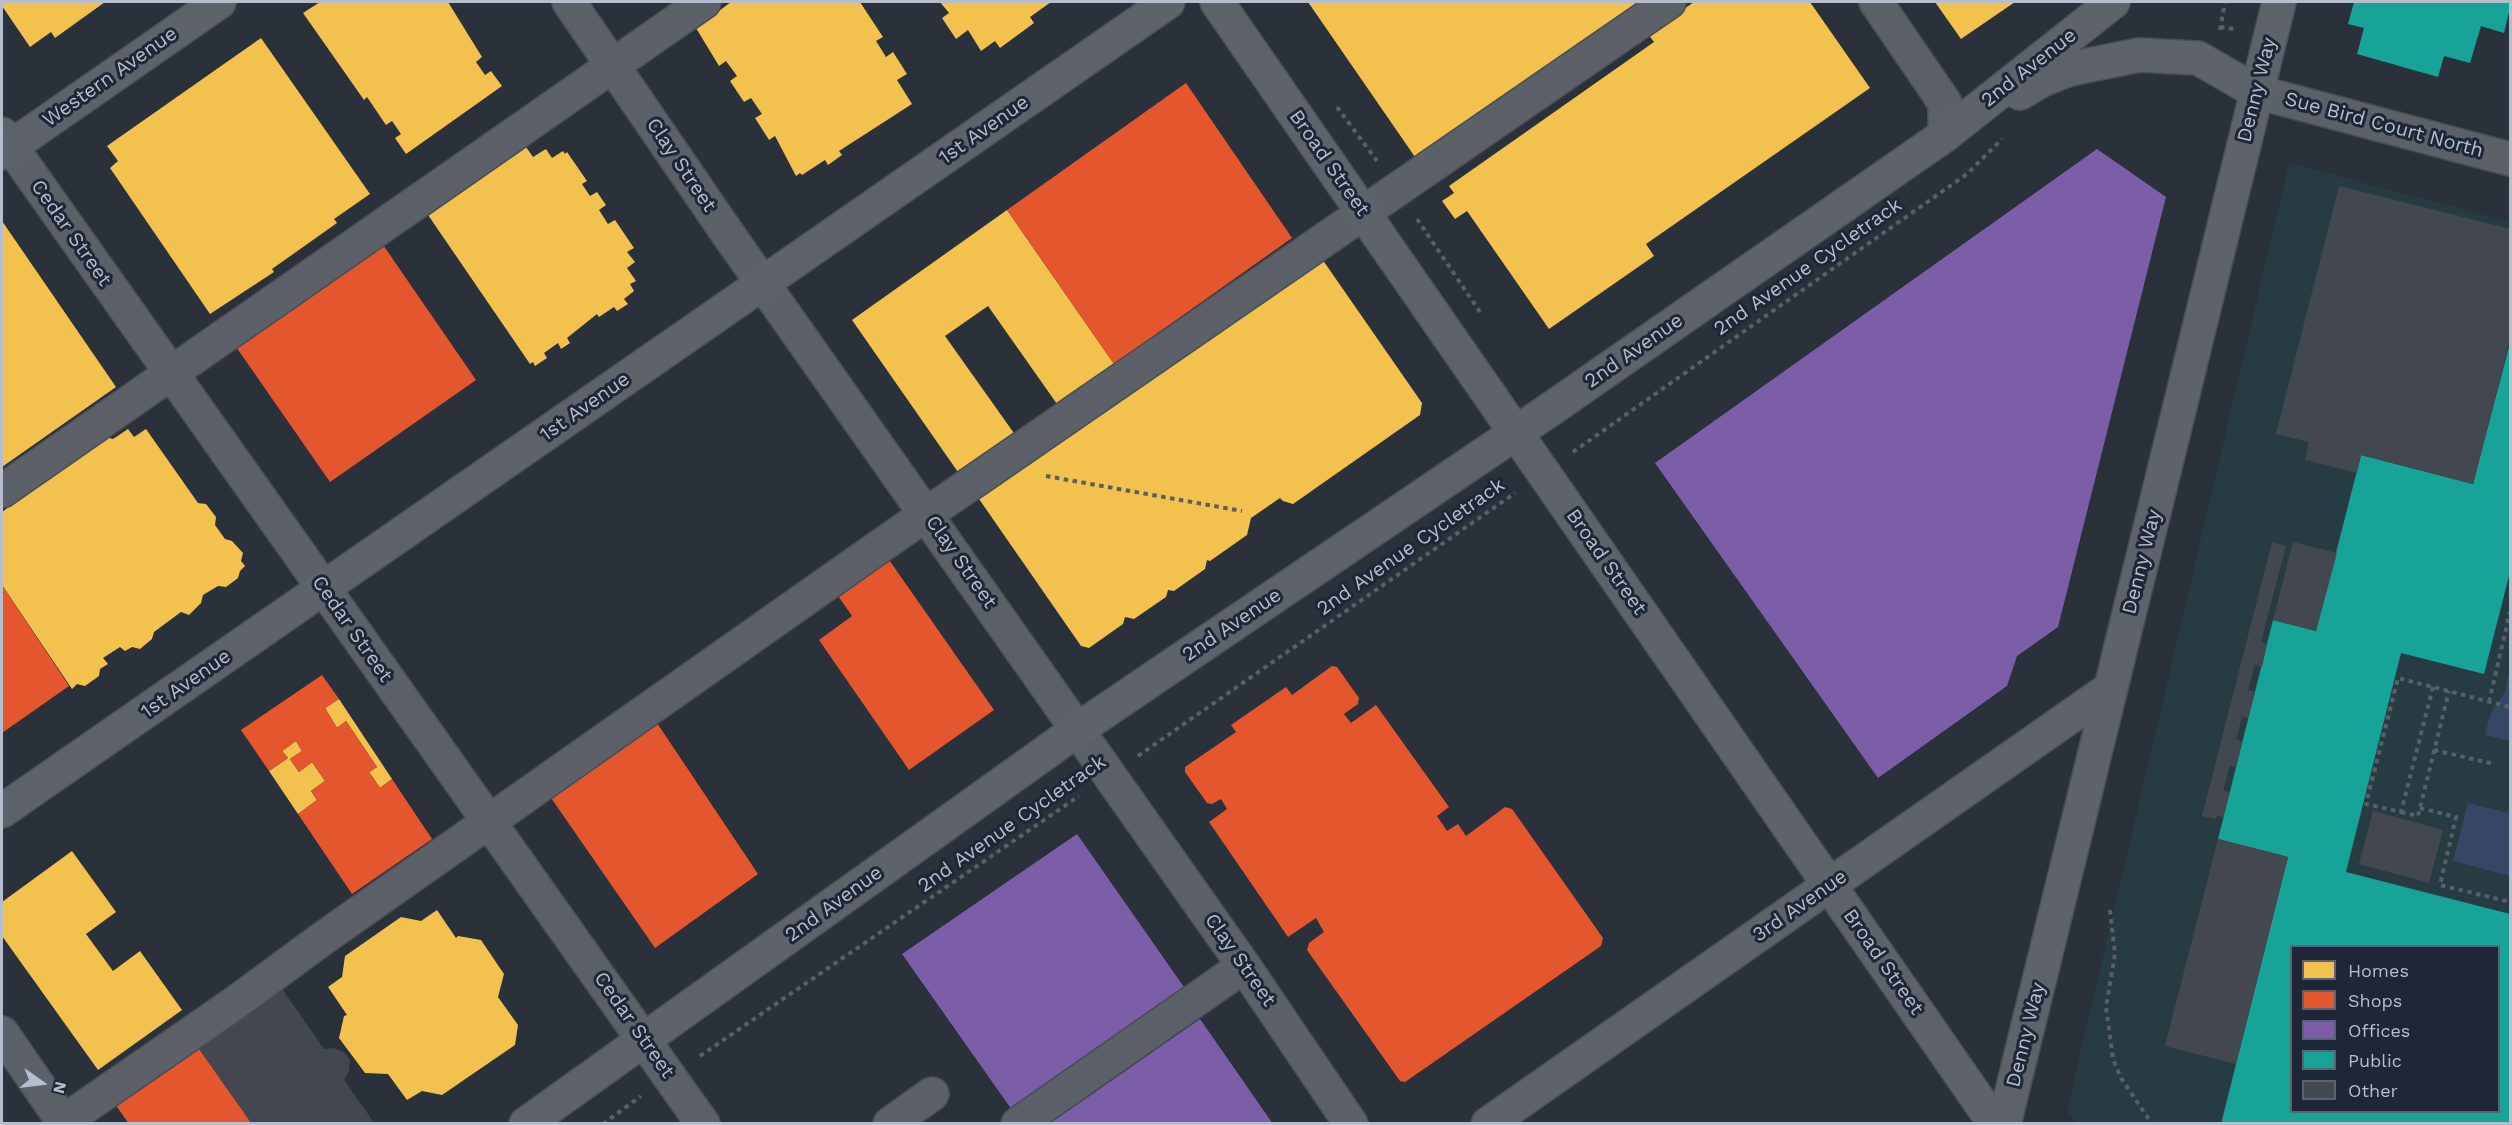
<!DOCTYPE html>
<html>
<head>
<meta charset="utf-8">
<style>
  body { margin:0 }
  #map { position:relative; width:2512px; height:1125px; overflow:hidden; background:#2b313b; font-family:"Work Sans",sans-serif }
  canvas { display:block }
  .frame { position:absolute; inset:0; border:3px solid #b6bdcc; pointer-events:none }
  .legend { position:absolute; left:2290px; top:945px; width:210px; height:168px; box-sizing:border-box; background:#1e2737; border:2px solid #5b6373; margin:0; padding:8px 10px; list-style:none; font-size:18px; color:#b6bdcc }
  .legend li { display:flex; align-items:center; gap:12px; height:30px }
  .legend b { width:30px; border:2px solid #5b6373 }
  .north { position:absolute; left:12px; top:1053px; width:60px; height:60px; -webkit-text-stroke:4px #1e2737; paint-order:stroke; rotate:104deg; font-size:16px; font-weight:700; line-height:24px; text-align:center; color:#b6bdcc }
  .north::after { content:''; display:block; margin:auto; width:21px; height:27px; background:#b6bdcc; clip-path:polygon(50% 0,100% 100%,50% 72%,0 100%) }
</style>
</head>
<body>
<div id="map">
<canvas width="2512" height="1125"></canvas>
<div class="frame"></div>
<ul class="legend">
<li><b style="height:16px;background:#f2c14e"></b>Homes</li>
<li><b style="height:16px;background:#e4572e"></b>Shops</li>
<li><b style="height:16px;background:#7b5ea7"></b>Offices</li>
<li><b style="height:16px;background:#17a398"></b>Public</li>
<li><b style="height:16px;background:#434850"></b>Other</li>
</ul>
<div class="north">N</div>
</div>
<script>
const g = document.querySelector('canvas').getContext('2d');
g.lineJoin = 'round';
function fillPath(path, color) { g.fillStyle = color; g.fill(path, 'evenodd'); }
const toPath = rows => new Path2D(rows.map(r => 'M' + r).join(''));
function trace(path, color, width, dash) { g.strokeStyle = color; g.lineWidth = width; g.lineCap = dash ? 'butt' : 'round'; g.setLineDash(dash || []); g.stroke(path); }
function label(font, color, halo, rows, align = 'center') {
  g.font = font + ' "Work Sans",sans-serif'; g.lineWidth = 6; g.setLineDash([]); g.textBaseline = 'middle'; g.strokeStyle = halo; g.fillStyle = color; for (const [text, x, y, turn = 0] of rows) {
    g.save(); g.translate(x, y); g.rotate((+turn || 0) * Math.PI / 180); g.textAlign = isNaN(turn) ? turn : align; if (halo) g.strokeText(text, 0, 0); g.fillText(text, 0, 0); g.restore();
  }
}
const green = toPath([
  [2289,163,2510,222,2510,1123,2077,1124,2067,1110],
  [2292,946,2498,946,2498,1112,2292,1112]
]);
const water = toPath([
  [2510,669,2510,741,2485,735,2490,715,2505,692],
  [2468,803,2508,813,2510,803,2510,876,2453,861]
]);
const homes = toPath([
  [2,2,105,2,55,38,51,32,30,47,2,6],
  [320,2,448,2,482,57,476,62,485,75,491,71,502,86,406,154,395,138,401,134,392,121,386,125,367,97,364,100,303,13],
  [731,2,860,2,883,37,876,41,886,57,893,52,907,74,897,80,912,104,839,151,842,155,828,165,825,160,802,175,800,173,796,176,775,136,769,140,755,118,762,114,751,98,744,102,730,81,737,76,726,61,719,66,696,28],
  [940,2,1051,2,1030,17,1034,23,1000,48,995,41,981,51,968,30,956,39,942,18,949,13],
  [1308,2,1639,2,1415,157],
  [1694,2,1810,2,1870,88,1646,244,1654,256,1549,329,1467,211,1455,219,1442,201,1454,193,1449,186,1654,42,1648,34],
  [1935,2,2015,2,1961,39],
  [261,38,370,194,334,219,337,223,272,269,274,272,210,314,110,168,118,161,107,146],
  [511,147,516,154,526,147,533,157,546,149,552,158,563,151,565,154,567,152,587,181,582,184,590,196,597,192,606,205,599,210,608,224,615,220,634,248,627,252,635,262,627,268,636,281,630,284,634,291,624,299,628,304,617,311,614,307,599,317,597,314,567,338,570,343,561,349,558,343,544,353,547,358,535,366,533,362,530,364,426,212],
  [1007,210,1114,364,1057,404,988,306,945,336,1016,436,960,475,852,320],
  [2,221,116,387,2,467],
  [1320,256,1422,403,1420,415,1293,504,1283,501,1280,498,1251,518,1247,535,1210,561,1207,560,1205,569,1174,591,1168,590,1166,597,1134,619,1125,617,1123,624,1089,648,1081,646,979,499,980,488],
  [128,429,134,437,146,429,198,503,206,504,216,517,215,525,225,539,232,541,243,553,241,561,245,566,240,571,238,578,226,587,218,586,203,595,201,603,189,615,181,612,154,632,152,639,140,649,132,647,125,651,120,647,103,658,108,664,100,669,99,676,85,686,77,684,72,689,2,585,2,512,34,489,32,486,102,436,113,439],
  [339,699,392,779,380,788,369,772,377,767,346,721,337,728,325,708],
  [296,741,302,751,290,759,299,772,312,762,325,781,311,791,317,800,298,814,269,771,288,758,282,751],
  [72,851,116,912,86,934,113,971,140,951,182,1010,98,1070,2,936,2,902],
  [437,910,456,938,458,936,481,940,504,974,498,997,518,1025,515,1045,442,1095,422,1091,407,1100,388,1074,365,1073,339,1038,344,1016,347,1015,328,987,342,977,345,956,401,917,421,921]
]);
const shops = toPath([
  [1186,83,1292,238,1114,364,1007,210],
  [379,239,476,380,330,482,232,341],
  [887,557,994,710,909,770,819,640,852,616,836,593],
  [2,585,69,686,2,733],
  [1332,666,1337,667,1359,698,1358,704,1344,714,1351,723,1376,705,1449,807,1437,816,1447,831,1458,824,1466,836,1505,807,1512,809,1603,938,1601,946,1405,1082,1400,1081,1307,950,1309,943,1324,932,1316,918,1288,937,1209,822,1227,809,1221,799,1212,804,1207,803,1185,772,1185,767,1236,732,1231,725,1286,687,1292,695],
  [322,675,339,699,325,708,337,728,346,721,377,767,369,772,380,788,392,779,432,839,352,894,298,814,317,800,311,791,325,781,312,762,299,772,290,759,302,751,296,741,282,751,288,758,269,771,241,730],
  [655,720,758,874,655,948,549,795],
  [195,1043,252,1124,129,1124,113,1101]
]);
const offices = toPath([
  [2097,149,2166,197,2058,627,2017,656,2007,686,1878,778,1655,463],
  [1077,834,1186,990,1012,1110,902,954],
  [1200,1019,1273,1124,1049,1124]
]);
const public = toPath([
  [2354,2,2510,2,2510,8,2504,33,2481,26,2470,63,2444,56,2438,77,2357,54,2364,28,2348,24],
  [2510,343,2510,572,2484,674,2401,653,2346,872,2510,914,2510,1124,2221,1124,2288,857,2218,839,2273,620,2316,631,2361,455,2473,484],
  [2292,946,2498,946,2498,1112,2292,1112]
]);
const building = toPath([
  [2339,186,2510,229,2510,340,2473,484,2361,455,2357,473,2305,460,2309,442,2276,434],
  [2272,542,2286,546,2261,642,2267,644,2262,667,2255,665,2248,690,2255,692,2248,718,2242,716,2236,740,2242,741,2236,767,2230,766,2223,790,2230,792,2223,817,2217,816,2216,819,2202,816],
  [2293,542,2337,553,2316,631,2273,620],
  [2373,811,2443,830,2429,883,2359,864],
  [2218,839,2288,857,2236,1064,2165,1046],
  [273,976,324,1049,334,1048,344,1052,350,1060,349,1071,344,1080,375,1124,252,1124,190,1036]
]);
const path = toPath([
  [2220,27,2235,29],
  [2220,30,2225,2],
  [1337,107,1377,161],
  [1417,219,1480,312],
  [1573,452,1967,174,2002,139],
  [1046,476,1242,511],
  [2433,687,2401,812,2366,804,2398,678,2510,707],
  [2489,702,2510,612],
  [2434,750,2494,764],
  [1138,756,1515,493],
  [2420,808,2456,817,2440,885,2510,902],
  [2401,812,2418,816,2449,691],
  [2110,910,2115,954,2106,1007,2113,1059,2121,1078,2152,1124],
  [700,1056,1079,796],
  [603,1124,641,1096]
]);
const minor = toPath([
  [569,2,730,237,1244,966,1351,1124],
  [1876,2,1945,103,1945,135],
  [2257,92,2510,159],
  [2,134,703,1124],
  [2,491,704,2],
  [2,1033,65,1124],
  [60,1124,235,1003,322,939,889,540,1669,2],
  [890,1124,932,1094],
  [1018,1124,1244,966]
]);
const major = toPath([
  [1217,2,1995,1124],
  [2020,93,2042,80,2070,69,2139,55,2198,58,2257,92],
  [2,153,219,2],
  [2,811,1168,2],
  [526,1124,1077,730,1548,411,1945,135,2113,2],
  [1488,1124,2111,688],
  [2004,1124,2279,2]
]);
const streetNames = [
  ["2nd Avenue",2029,68,-38],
  ["Western Avenue",110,77,-35],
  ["Denny Way",2257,90,-76],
  ["Sue Bird Court North",2384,125,15],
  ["1st Avenue",984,130,-35],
  ["Broad Street",1329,163,55],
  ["Clay Street",681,165,56],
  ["Cedar Street",71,233,55],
  ["2nd Avenue Cycletrack",1808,267,-35],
  ["2nd Avenue",1634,351,-35],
  ["1st Avenue",585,407,-35],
  ["2nd Avenue Cycletrack",1411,547,-35],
  ["Clay Street",961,562,55],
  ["Broad Street",1606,562,55],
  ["Denny Way",2142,562,-76],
  ["2nd Avenue",1232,625,-34],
  ["Cedar Street",352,629,55],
  ["1st Avenue",186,684,-35],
  ["2nd Avenue Cycletrack",1012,824,-35],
  ["2nd Avenue",834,904,-36],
  ["3rd Avenue",1800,906,-35],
  ["Clay Street",1240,960,55],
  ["Broad Street",1883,962,55],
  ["Cedar Street",634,1025,55],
  ["Denny Way",2026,1035,-76]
];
fillPath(green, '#273c42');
fillPath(water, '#364766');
fillPath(homes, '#f2c14e');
fillPath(shops, '#e4572e');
fillPath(offices, '#7b5ea7');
fillPath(public, '#17a398');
fillPath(building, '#434850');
trace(minor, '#484c54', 36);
trace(major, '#494e58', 36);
trace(path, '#595f66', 4, [4.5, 4.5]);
trace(minor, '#5c6069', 33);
trace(major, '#5e636b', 33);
label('20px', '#b6bdcc', '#1e2737', streetNames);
</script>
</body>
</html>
